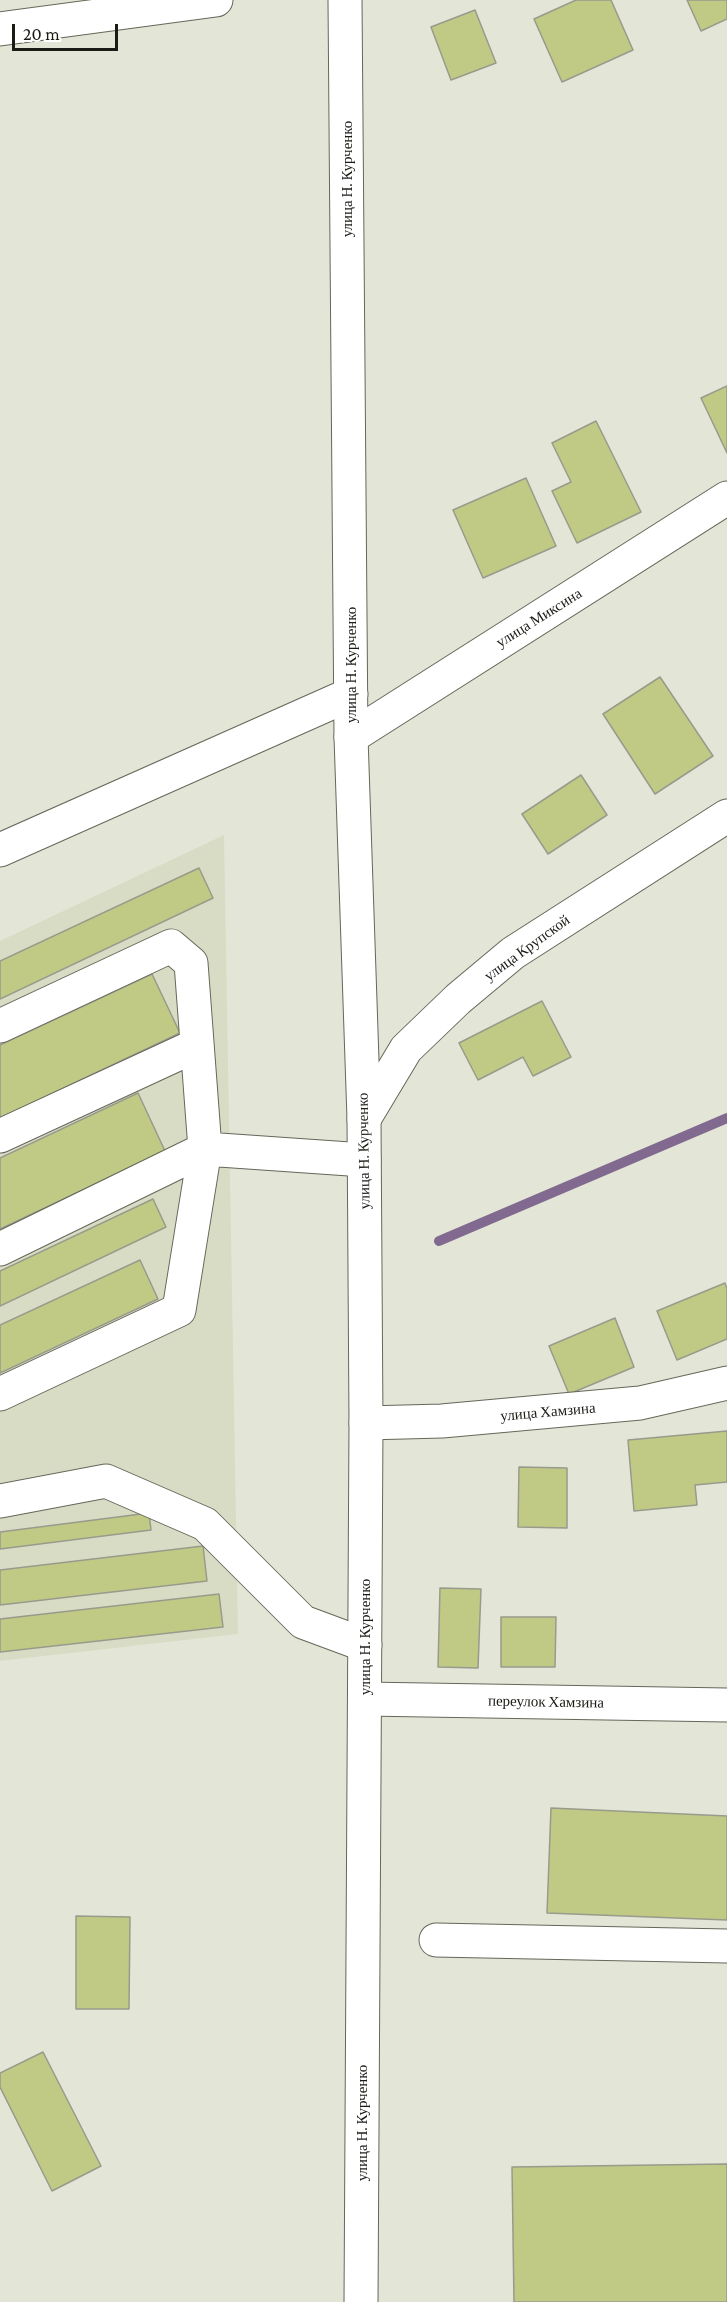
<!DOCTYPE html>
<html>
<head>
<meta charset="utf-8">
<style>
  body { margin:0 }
  #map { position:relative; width:727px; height:2302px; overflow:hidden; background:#e3e6d6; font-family:"Crimson Pro",serif }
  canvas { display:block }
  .scale { position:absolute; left:12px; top:24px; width:106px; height:27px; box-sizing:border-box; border:3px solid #1a1b15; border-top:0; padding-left:8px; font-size:18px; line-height:21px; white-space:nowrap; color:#1a1b15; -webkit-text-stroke:4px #fff; paint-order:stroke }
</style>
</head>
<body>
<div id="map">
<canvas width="727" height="2302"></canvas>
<div class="scale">20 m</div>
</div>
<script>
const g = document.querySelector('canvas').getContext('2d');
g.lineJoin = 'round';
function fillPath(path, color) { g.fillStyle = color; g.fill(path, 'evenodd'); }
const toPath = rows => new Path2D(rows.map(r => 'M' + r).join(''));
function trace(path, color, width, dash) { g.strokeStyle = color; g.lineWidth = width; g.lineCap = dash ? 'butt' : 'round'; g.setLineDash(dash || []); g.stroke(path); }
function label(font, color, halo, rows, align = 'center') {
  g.font = font + ' "Crimson Pro",serif'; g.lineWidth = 4.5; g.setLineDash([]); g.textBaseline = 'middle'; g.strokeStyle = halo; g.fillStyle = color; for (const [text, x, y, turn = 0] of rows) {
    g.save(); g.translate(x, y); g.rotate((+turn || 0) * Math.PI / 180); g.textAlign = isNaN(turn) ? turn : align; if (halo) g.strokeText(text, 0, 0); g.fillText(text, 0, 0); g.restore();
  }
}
const built = toPath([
  [224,835,238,1634,0,1661,0,941]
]);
const stream = toPath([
  [439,1241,727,1118]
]);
const building = toPath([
  [576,0,611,0,633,50,562,82,534,19,576,0],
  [687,0,727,0,727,19,701,31,687,0],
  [475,10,496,63,451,80,431,27,475,10],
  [727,386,727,453,701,398,727,386],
  [596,421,641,512,577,543,552,491,571,482,552,443,596,421],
  [526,478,556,546,483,578,453,510,526,478],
  [660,677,713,756,655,794,603,714,660,677],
  [581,775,607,815,548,854,522,814,581,775],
  [199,868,213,898,0,999,0,961,199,868],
  [152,974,180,1033,0,1118,0,1045,152,974],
  [542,1001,571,1057,533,1076,523,1057,478,1080,459,1043,542,1001],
  [138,1093,165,1151,0,1229,0,1158,138,1093],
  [153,1199,166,1227,0,1306,0,1271,153,1199],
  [140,1260,158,1299,0,1373,0,1325,140,1260],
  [725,1283,727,1289,727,1339,677,1360,657,1311,725,1283],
  [615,1318,634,1367,569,1394,549,1346,615,1318],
  [727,1431,727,1482,695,1485,697,1505,634,1511,628,1440,727,1431],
  [519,1467,567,1468,567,1528,518,1527,519,1467],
  [149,1513,151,1530,0,1549,0,1532,149,1513],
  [203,1546,207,1581,0,1605,0,1570,203,1546],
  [440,1588,481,1589,478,1668,438,1667,440,1588],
  [219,1594,223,1627,0,1652,0,1619,219,1594],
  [501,1617,556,1617,555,1667,501,1667,501,1617],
  [551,1808,727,1816,727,1920,547,1913,551,1808],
  [76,1916,130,1917,129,2009,76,2009,76,1916],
  [43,2052,101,2166,52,2191,0,2087,0,2073,43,2052],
  [727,2164,727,2302,514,2302,512,2167,727,2164]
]);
const minor = toPath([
  [0,29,216,0],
  [351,737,727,498],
  [0,850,351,694],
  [0,1026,171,946,191,963,205,1149,179,1310,0,1394],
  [364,1119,406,1049,458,999,513,953,727,816],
  [0,1136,197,1045],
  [0,1249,205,1149,364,1160],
  [366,1423,442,1421,640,1403,727,1383],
  [0,1501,106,1481,205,1524,303,1622,365,1645],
  [365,1699,727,1705],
  [436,1940,727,1946]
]);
const major = toPath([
  [345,0,351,737,364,1119,366,1423,361,2302]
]);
const streetNames = [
  ["улица Н. Курченко",347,179,-90],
  ["улица Миксина",539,618,-32],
  ["улица Н. Курченко",351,665,-90],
  ["улица Крупской",527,948,-36],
  ["улица Н. Курченко",364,1151,-91],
  ["улица Хамзина",548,1412,-5],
  ["улица Н. Курченко",365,1637,-90],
  ["переулок Хамзина",546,1702,1],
  ["улица Н. Курченко",362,2123,-90]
];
fillPath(built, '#d8dcc5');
trace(stream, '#816990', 10);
fillPath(building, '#c1ca85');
trace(building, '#989b8c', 1.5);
trace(minor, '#656759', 35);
trace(major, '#656759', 35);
trace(minor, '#fff', 33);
trace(major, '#fff', 33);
label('15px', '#1a1b15', '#fff', streetNames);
</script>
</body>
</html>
